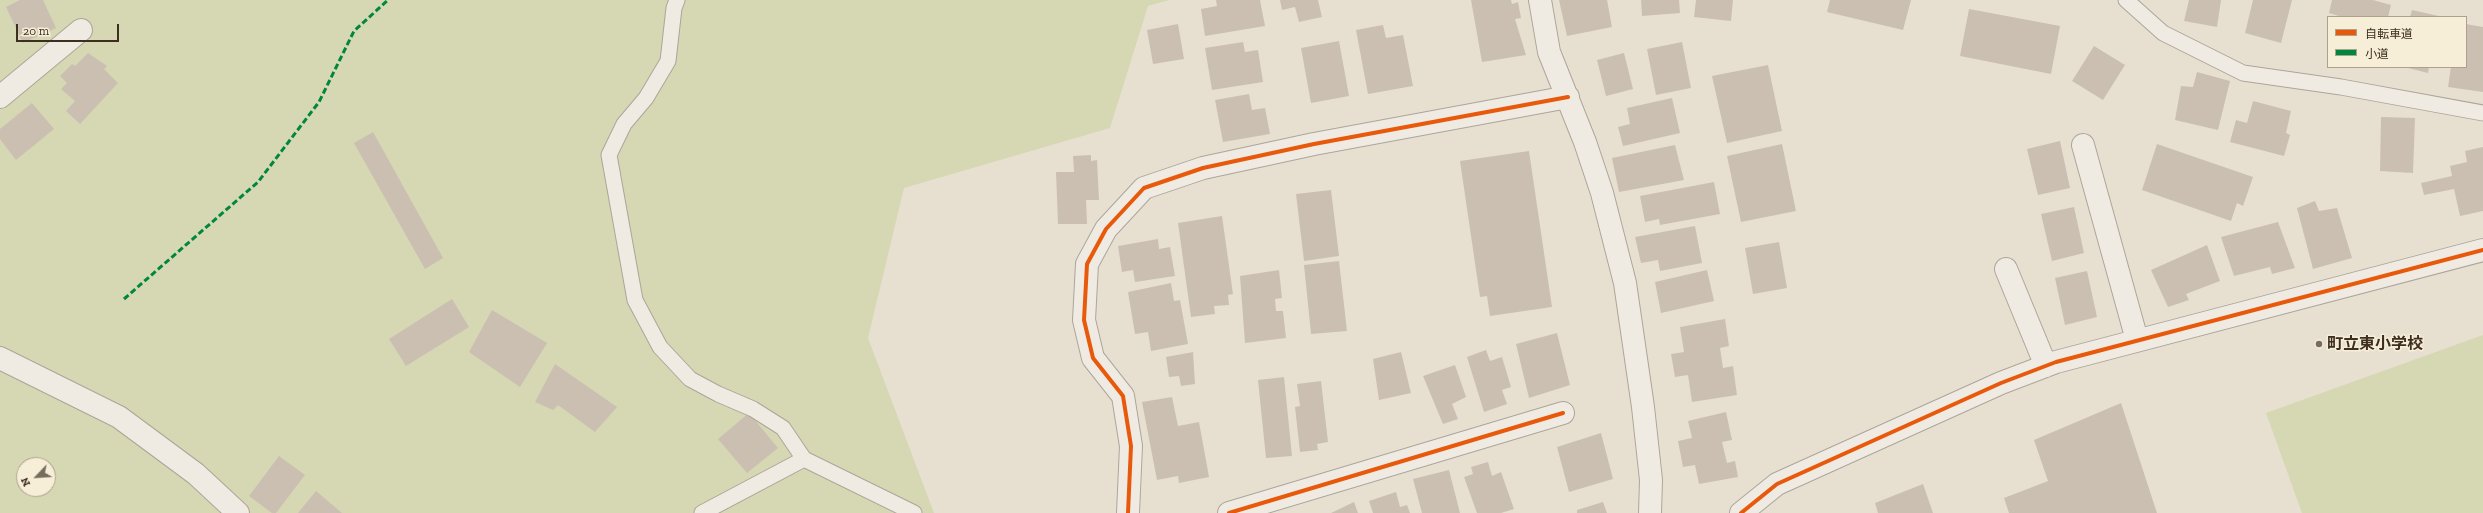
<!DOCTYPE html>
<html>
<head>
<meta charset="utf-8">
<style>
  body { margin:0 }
  #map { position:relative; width:2483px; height:513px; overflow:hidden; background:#e7e0d1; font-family:"Zilla Slab","Noto Sans JP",serif }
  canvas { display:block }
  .legend { position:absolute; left:2327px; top:16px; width:140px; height:52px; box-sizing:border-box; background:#f7eed8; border:1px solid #ada18e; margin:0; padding:5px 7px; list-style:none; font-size:12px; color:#3d2e20 }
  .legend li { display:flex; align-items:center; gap:8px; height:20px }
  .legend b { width:20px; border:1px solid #ada18e }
  .north { position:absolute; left:16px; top:457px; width:40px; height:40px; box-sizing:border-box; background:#f7eed8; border:1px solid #ada18e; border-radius:50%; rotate:245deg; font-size:11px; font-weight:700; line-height:16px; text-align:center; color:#3d2e20 }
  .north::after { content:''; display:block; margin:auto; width:14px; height:18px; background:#786c5e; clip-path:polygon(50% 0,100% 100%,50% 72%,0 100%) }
  .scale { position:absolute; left:16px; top:24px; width:103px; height:18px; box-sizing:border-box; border:2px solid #3d2e20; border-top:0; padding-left:5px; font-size:12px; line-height:14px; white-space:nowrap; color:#3d2e20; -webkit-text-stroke:3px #f7eed8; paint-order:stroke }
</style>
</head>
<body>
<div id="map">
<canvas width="2483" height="513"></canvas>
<ul class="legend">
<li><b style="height:5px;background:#e8590c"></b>自転車道</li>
<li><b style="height:5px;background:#00873e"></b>小道</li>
</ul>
<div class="north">N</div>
<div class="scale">20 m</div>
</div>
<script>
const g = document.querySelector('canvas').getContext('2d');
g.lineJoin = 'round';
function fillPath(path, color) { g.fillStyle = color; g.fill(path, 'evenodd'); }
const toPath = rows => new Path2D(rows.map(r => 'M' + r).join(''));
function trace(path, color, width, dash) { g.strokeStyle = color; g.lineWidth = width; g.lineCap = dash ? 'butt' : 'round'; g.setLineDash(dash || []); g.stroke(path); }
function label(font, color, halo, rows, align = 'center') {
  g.font = font + ' "Zilla Slab","Noto Sans JP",serif'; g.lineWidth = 3; g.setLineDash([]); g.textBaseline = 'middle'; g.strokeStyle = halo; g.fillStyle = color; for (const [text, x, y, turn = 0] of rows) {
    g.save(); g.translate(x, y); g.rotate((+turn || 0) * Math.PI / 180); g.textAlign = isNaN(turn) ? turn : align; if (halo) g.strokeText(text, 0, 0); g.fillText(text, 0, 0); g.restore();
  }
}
const green = toPath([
  [0,0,1169,0,1148,6,1110,128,904,188,868,338,934,513,0,513],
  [24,465,48,465,48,489,24,489],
  [2483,335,2483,513,2302,513,2266,413]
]);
const building = toPath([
  [20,0,43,0,56,28,23,43,6,7],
  [1216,0,1260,0,1265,26,1205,36,1201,9,1217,6],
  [1280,0,1318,0,1322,17,1299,22,1295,7,1282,10],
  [1471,0,1511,0,1512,4,1518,2,1521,18,1515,19,1526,55,1482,62],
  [1559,0,1607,0,1612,27,1567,36],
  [1641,0,1679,0,1680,13,1642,16],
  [1696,0,1733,0,1731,21,1694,17],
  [1830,0,1911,0,1903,30,1827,12],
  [2189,0,2221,0,2217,27,2184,21],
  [2253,0,2292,0,2281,43,2245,33],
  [2332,0,2373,0,2391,5,2388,17,2342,17,2329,13],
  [1969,9,2060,26,2051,74,1960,56],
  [2412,10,2439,16,2439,17,2410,17],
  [1178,24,1184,59,1153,64,1147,30],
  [2466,24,2483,27,2483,92,2448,87,2451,67,2466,67],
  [1383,25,1386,38,1403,35,1413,86,1368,94,1356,30],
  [1339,41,1349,96,1311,103,1301,48],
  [1243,42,1245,52,1258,50,1263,82,1212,90,1205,48],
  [1682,42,1691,88,1656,95,1647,49],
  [2094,46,2125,65,2103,100,2072,81],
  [88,53,107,66,104,69,118,83,80,124,66,111,75,101,61,89,67,83,60,76,72,64,75,66],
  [1624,53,1633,89,1606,96,1597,60],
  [1768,65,1782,131,1727,143,1712,76],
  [2404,67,2429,67,2428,73],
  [2197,72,2230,81,2218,130,2175,120,2181,86,2193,87],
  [1249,94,1252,110,1265,108,1270,134,1223,142,1215,100],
  [1672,98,1680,133,1623,146,1618,127,1630,124,1627,108],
  [2253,101,2291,111,2286,133,2290,135,2284,156,2230,142,2236,120,2247,123],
  [32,103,54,129,16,160,0,139,0,129],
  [2381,117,2415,118,2413,173,2380,171],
  [373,132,443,258,425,269,354,143],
  [2060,141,2070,188,2038,195,2027,149],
  [1782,144,1796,211,1741,222,1727,156],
  [2157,144,2253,177,2243,206,2237,203,2231,221,2142,190],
  [1675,145,1684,180,1619,192,1612,158],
  [2483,147,2483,211,2460,216,2454,189,2424,195,2421,183,2452,176,2450,166,2467,162,2465,151],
  [1529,151,1552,307,1490,316,1487,296,1480,297,1460,161],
  [1091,155,1091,161,1097,160,1099,200,1086,200,1087,224,1058,224,1056,172,1074,172,1073,156],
  [1714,182,1720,214,1660,225,1659,219,1645,222,1640,196],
  [1331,190,1339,256,1304,261,1296,194],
  [2315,201,2319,211,2337,208,2352,258,2313,269,2297,208],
  [2074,207,2084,253,2052,261,2041,214],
  [1222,216,1233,294,1228,295,1229,305,1214,306,1215,314,1191,317,1178,223],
  [2278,222,2295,268,2272,274,2270,267,2234,276,2221,237],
  [1695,226,1702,263,1660,271,1658,260,1641,263,1635,237],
  [1158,239,1159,249,1170,247,1175,276,1135,282,1133,270,1122,272,1118,246],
  [1779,242,1787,288,1753,294,1745,248],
  [2207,245,2220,281,2186,294,2189,300,2168,307,2151,270],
  [1339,261,1347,331,1311,334,1304,265],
  [1279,270,1282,298,1275,299,1276,311,1283,311,1286,338,1245,343,1240,276],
  [1707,270,1714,301,1661,313,1655,282],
  [2087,271,2097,317,2065,325,2055,278],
  [1171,283,1174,301,1180,300,1188,344,1151,351,1148,332,1135,334,1128,292],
  [452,299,469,327,406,366,389,339],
  [492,310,547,343,520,387,469,352],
  [1725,319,1729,346,1720,348,1723,368,1733,366,1737,395,1692,402,1688,375,1675,377,1671,354,1684,352,1680,327],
  [1557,333,1570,385,1529,398,1516,344],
  [1486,350,1490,361,1502,357,1511,387,1502,390,1507,404,1484,412,1467,357],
  [1193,352,1195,384,1181,386,1179,376,1169,377,1166,357],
  [1401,352,1411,393,1379,400,1373,359],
  [555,364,617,407,595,432,558,405,553,410,535,402],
  [1455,365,1466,397,1452,404,1458,419,1443,424,1423,376],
  [1284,377,1292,456,1266,458,1258,380],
  [1321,381,1328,442,1317,444,1318,450,1300,452,1295,407,1300,406,1297,384],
  [1172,397,1178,426,1199,422,1209,477,1179,483,1178,476,1157,480,1142,402],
  [2121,403,2157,513,2009,513,2004,498,2048,481,2034,440],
  [1726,412,1732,440,1722,442,1727,463,1735,461,1738,477,1699,484,1695,465,1683,467,1678,441,1692,438,1688,421],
  [749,413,778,448,747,473,718,439],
  [1601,433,1613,479,1569,492,1557,447],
  [279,456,305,475,276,513,272,513,249,496],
  [1488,462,1492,476,1501,472,1514,509,1501,513,1477,513,1464,477,1473,474,1471,467],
  [1449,470,1460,513,1422,513,1413,479],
  [1923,484,1933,513,1878,513,1875,503],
  [316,491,342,513,298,513],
  [1396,492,1400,507,1407,505,1410,513,1373,513,1369,501],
  [1354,502,1358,513,1331,513],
  [1603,502,1607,513,1577,513,1577,510]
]);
const lane = toPath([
  [677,0,674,8,668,61,646,98,624,124,609,155,635,300,660,347,690,379,718,394,753,409,783,428,804,459],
  [2126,0,2163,33,2243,73,2341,87,2483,113],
  [702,513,804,459,914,513]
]);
const street = toPath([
  [1540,0,1549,52,1585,142,1602,193,1625,283,1643,407,1651,480,1650,513],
  [0,97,81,30],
  [2083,145,2137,340],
  [2006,269,2046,366],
  [0,358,119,417,196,474,238,513],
  [1128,513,1131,446,1123,396,1093,358,1084,320,1087,264,1106,229,1144,188,1203,168,1314,144,1568,97],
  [1229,513,1563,413],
  [1741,513,1777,484,2001,383,2056,362,2483,250]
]);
const quiet = toPath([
  [124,299,258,182,319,102,354,31,388,0]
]);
const cycleway = toPath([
  [1128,513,1131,446,1123,396,1093,358,1084,320,1087,264,1106,229,1144,188,1203,168,1314,144,1568,97],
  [1229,513,1563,413],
  [1741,513,1777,484,2001,383,2056,362,2483,250]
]);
const markers = [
  [2319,344,4,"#786c5e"]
];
const poiNames = [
  ["町立東小学校",2327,344]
];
fillPath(green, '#d6d7b3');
fillPath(building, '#cbbfb2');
trace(lane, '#ada599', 17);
trace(street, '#ada599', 24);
trace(lane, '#efebe3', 15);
trace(street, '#efebe3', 22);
trace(quiet, '#00873e', 3, [6, 3]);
trace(cycleway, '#e8590c', 4);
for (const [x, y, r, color] of markers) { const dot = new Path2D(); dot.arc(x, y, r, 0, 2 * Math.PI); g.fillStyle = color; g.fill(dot); trace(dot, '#f7eed8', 1.5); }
label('bold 16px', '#3d2e20', '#f7eed8', poiNames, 'left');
</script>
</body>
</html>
